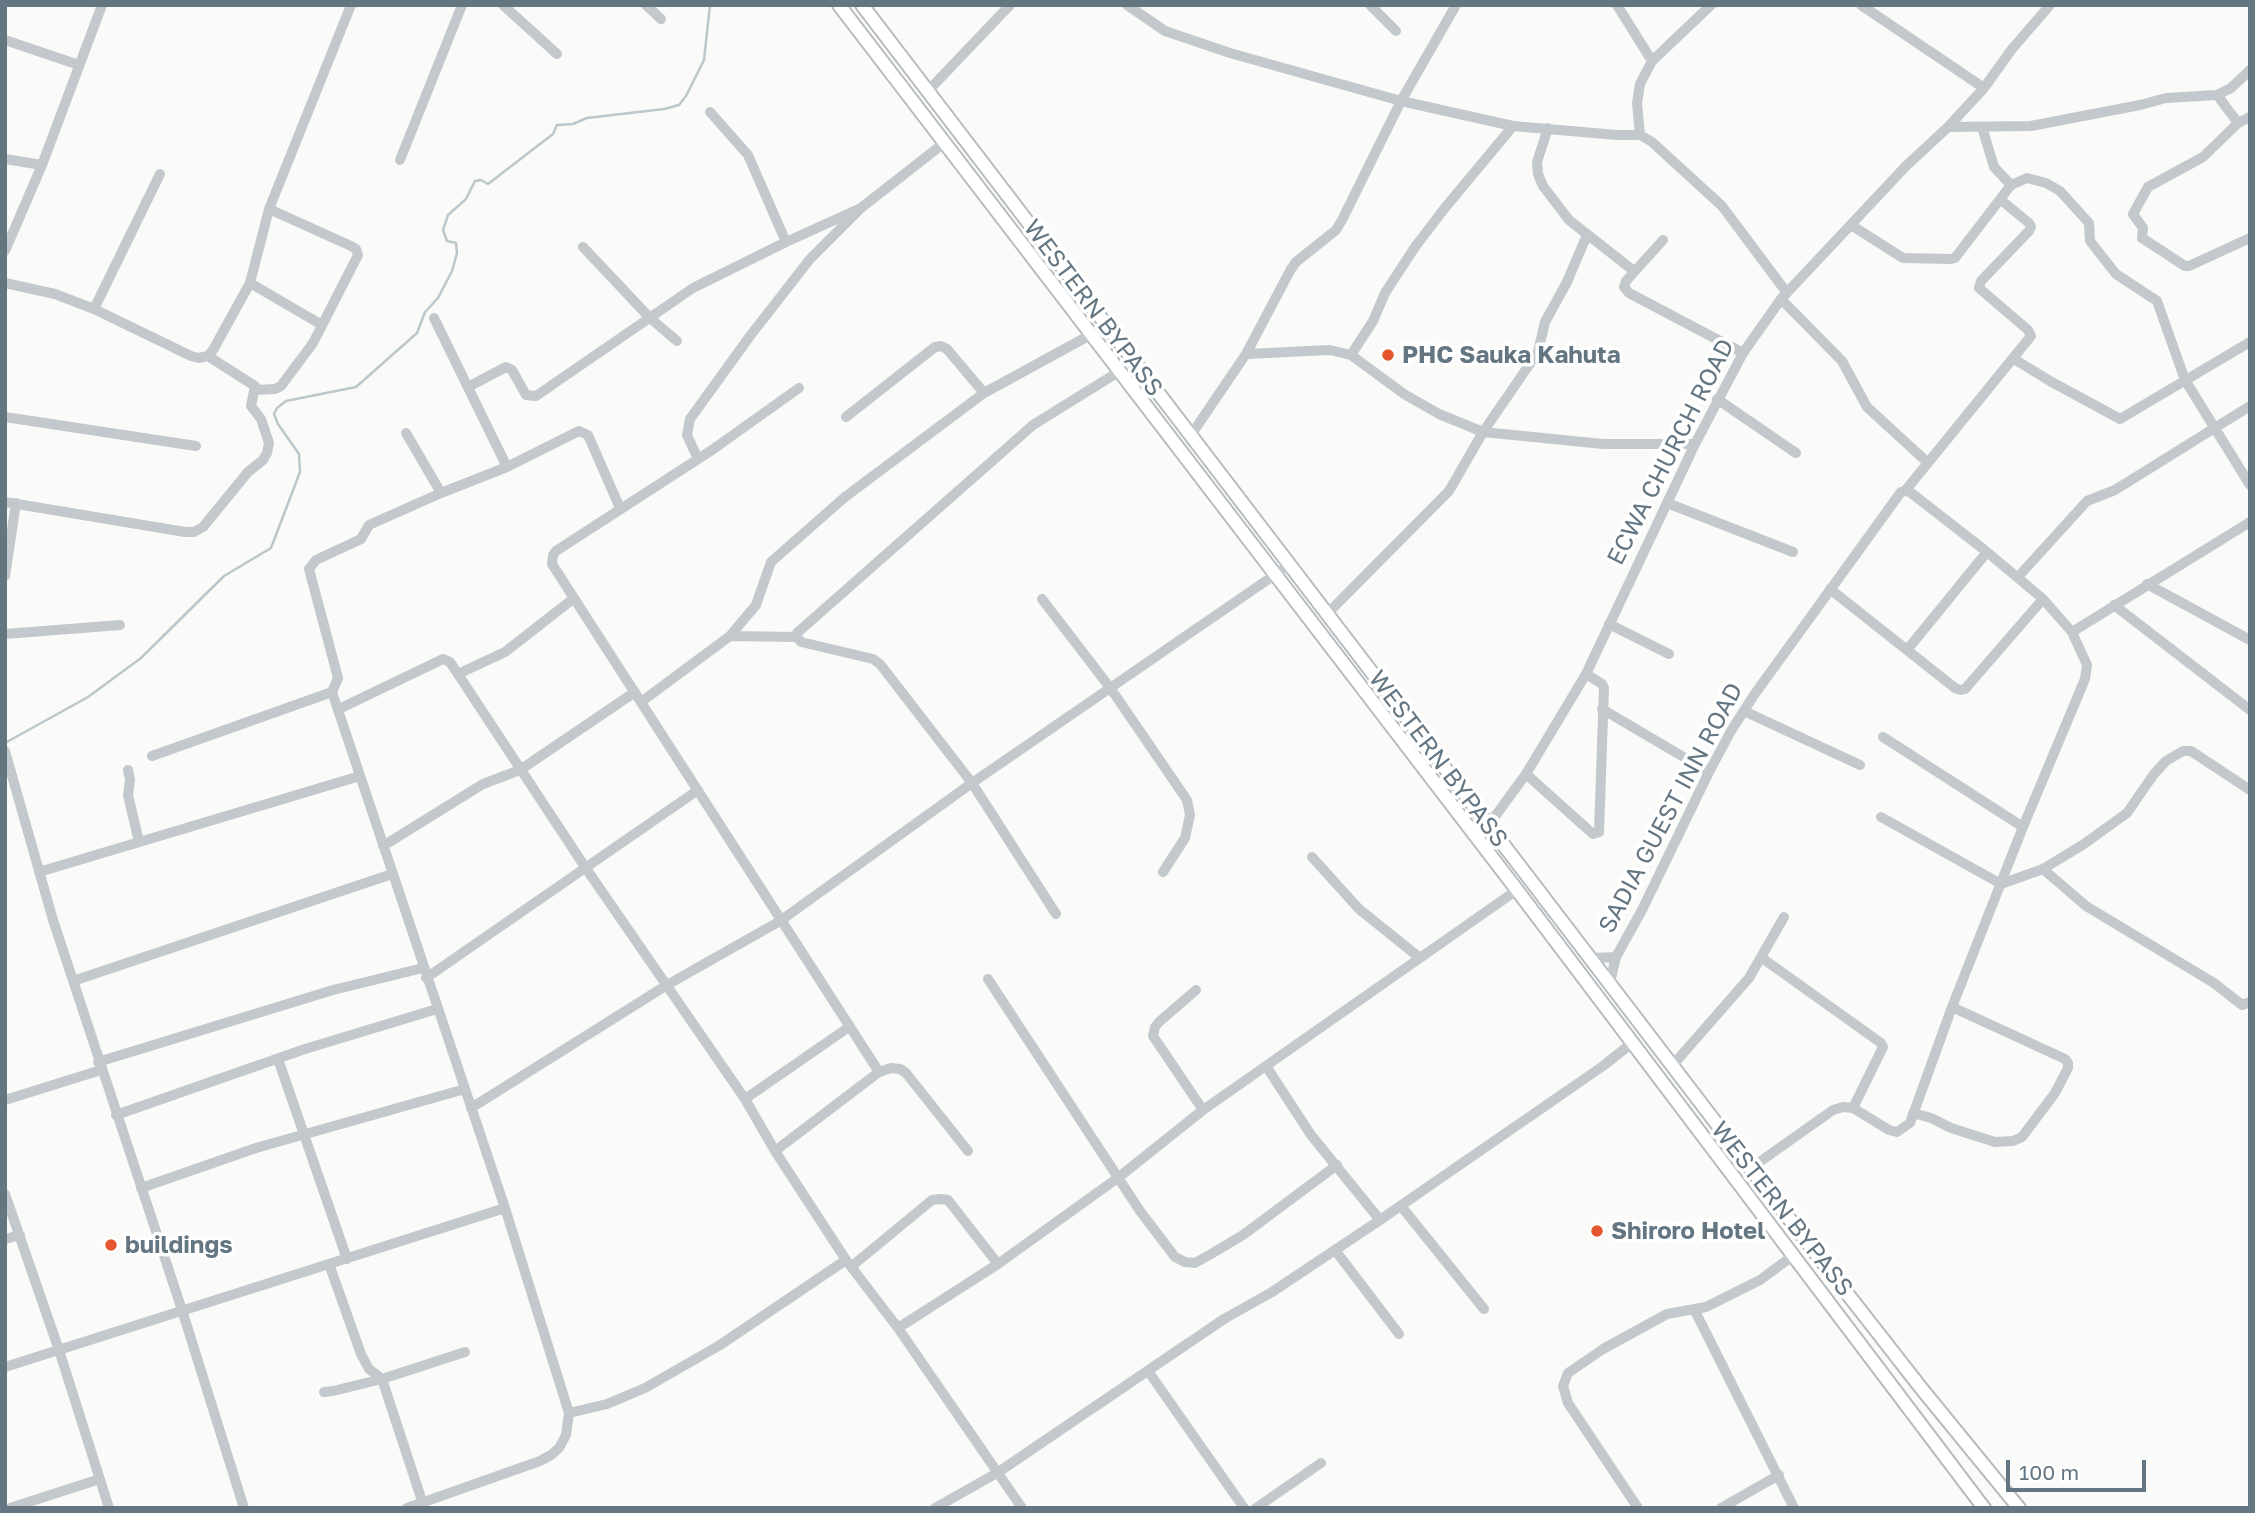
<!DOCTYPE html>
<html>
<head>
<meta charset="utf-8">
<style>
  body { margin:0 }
  #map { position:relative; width:2255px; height:1513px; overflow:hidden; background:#fafaf8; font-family:"Golos Text",sans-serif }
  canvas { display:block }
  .frame { position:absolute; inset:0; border:7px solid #657683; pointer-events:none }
  .scale { position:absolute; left:2006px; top:1460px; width:140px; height:32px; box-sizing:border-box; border:4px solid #657683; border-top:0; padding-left:9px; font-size:21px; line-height:24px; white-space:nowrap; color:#657683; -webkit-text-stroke:5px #fff; paint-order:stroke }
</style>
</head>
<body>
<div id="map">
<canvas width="2255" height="1513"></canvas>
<div class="frame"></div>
<div class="scale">100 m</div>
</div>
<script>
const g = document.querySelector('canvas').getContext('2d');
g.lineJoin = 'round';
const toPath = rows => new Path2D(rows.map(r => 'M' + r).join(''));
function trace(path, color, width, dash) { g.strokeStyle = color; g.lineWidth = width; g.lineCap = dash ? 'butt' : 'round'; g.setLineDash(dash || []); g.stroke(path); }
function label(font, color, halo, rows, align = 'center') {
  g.font = font + ' "Golos Text",sans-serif'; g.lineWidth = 7; g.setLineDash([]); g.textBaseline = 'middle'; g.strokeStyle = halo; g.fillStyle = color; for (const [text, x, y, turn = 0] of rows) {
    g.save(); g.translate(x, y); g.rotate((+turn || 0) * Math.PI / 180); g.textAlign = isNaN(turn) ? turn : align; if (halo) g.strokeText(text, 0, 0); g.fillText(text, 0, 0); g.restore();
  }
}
const stream = toPath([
  [5,743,88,697,141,658,224,576,271,548,300,472,299,454,278,424,274,414,277,408,286,401,356,387,417,333,425,312,438,298,452,271,457,253,456,243,447,241,443,230,448,215,466,199,475,181,481,180,488,184,553,134,557,125,573,124,587,118,664,109,679,105,686,96,704,60,710,5]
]);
const minor = toPath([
  [503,5,557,54],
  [646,5,661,19],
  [1127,5,1165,31,1230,53,1401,101,1513,126,1617,135,1640,135,1652,142,1722,206,1787,293],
  [1370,5,1396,31],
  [1617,5,1652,61],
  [1861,5,1984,88],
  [5,40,79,65],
  [928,91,1010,5],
  [2217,95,2238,123],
  [710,112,748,155,786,242],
  [2250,117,2238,123,2203,157,2148,187,2133,214,2143,228,2142,238,2185,266,2189,266,2250,238],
  [1948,127,2031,126,2140,105,2166,98,2217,95,2231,88,2250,70],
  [1982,127,1994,167,2011,185],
  [1548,128,1537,162,1538,174,1543,186,1569,220,1634,271],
  [1640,135,1637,103,1640,84,1652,61,1711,5],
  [5,159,42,165],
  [400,160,462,5],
  [861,208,944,143],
  [1851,225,1903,258,1951,259,1955,258,2011,185,2027,178,2046,183,2060,191,2089,223,2090,241,2116,274,2157,301,2185,380,2250,485],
  [1663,240,1626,281,1624,287,1629,293,1743,353],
  [583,247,650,318,677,341],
  [5,251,42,165,102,5],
  [5,283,55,294,94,309,191,356,199,358,208,356,213,350,250,283,269,209,351,5],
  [250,283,322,325],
  [1781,299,1842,361,1867,407,1927,462],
  [94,309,160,174],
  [434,318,507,467],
  [1246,354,1291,269,1296,262,1336,230,1342,220,1401,101,1456,5],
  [1351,355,1373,321,1385,293,1415,247,1444,209,1513,126],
  [2014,359,2050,381,2120,419,2250,342],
  [468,387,506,367,512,370,526,395,536,396,693,288,786,242,861,208,810,259,750,336,690,419,687,435,698,459],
  [799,388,712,450,556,551,553,555,552,564,879,1072,891,1068,900,1069,906,1073,968,1151],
  [256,390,275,389,281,386,313,343,358,255,356,249,351,246,269,209],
  [1717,399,1796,453],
  [5,417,196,446],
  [846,417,935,347,941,346,947,349,984,393],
  [406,433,441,493],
  [1191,435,1246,354,1330,350,1351,355,1404,394,1439,414,1483,432,1603,444,1695,444],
  [5,502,185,532,194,532,203,527,248,472,263,460,267,453,269,443,261,419,251,406,255,386,208,356],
  [1667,503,1793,552],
  [5,576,16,503],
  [2018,577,2087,501,2115,490,2250,406],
  [2147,584,2250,640],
  [1830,589,1955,688,1961,690,1965,689,2043,599],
  [1042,599,1111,689,1187,800,1190,815,1185,838,1163,872],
  [2114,605,2250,710],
  [1327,614,1449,491,1483,432,1538,352,1545,322,1567,282,1587,235],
  [1609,624,1669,654],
  [2072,632,2250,522],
  [5,634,120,625],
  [730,636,797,637],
  [1907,650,1987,552],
  [458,674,505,652,573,599],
  [332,692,505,1208,569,1413,566,1435,559,1448,551,1455,540,1461,407,1508],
  [641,702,730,636,756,605,771,562,845,497,984,393,1092,334],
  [339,709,443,659,450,662,585,867,745,1099,775,1151,846,1260,898,1328,1022,1508],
  [1602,709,1709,772],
  [1744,711,1860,765],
  [1883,737,2023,827],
  [5,751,53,920,182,1310,244,1508],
  [152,756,332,692,338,678,309,569,316,560,361,539,369,525,441,493,507,467,579,431,588,435,620,508],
  [128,770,130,780,128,795,139,842],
  [1526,774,1593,834,1599,832,1604,688,1602,684,1586,674],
  [1881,817,2001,884,2043,869,2084,844,2127,813,2154,774,2166,761,2183,751,2191,751,2250,790],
  [1488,826,1526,774,1586,674,1695,444,1743,353,1781,299,1906,166,1948,127,1984,88,2012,49,2050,5],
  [383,846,483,784,520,770,635,692],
  [1312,857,1359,909,1420,958],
  [2043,869,2086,906,2214,983,2242,1005,2250,1002],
  [39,872,360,776],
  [1056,914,972,783,880,664,873,659,801,642,797,637,797,633,1033,425,1120,371],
  [1592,958,1616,957],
  [1762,958,1881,1043,1883,1047,1853,1108],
  [426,978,698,790],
  [988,979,1140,1211,1175,1257,1185,1262,1195,1263,1211,1254,1243,1235,1337,1165],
  [73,981,392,874],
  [1610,982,1616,957,1642,910,1709,772,1731,731,1754,695,1901,492,1905,491,2031,336,2028,330,1979,288,1981,281,2029,231,2031,227,2029,223,2001,200],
  [1196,990,1159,1022,1155,1027,1153,1036,1203,1110],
  [278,1059,347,1259],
  [98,1062,333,990,423,968],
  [1266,1066,1311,1135,1380,1220],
  [1672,1066,1749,978,1784,917],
  [745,1099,849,1027],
  [5,1100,101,1070],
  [471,1108,667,985,780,921,972,783,1289,565],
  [1913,1113,1931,1118,1951,1128,1995,1142,2013,1141,2022,1137,2055,1093,2068,1068,2068,1063,2065,1059,1952,1007],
  [116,1115,305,1049,437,1009],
  [775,1151,879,1072],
  [1751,1168,1833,1110,1843,1107,1853,1108,1889,1130,1897,1132,1910,1123,1952,1007,2023,827,2085,679,2087,665,2072,632,2043,599,1987,552,1910,492,1905,491],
  [141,1188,256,1148,465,1089],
  [5,1194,59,1350,109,1508],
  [1401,1206,1484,1309],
  [5,1239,20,1235],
  [1335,1250,1399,1334],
  [329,1264,361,1354,369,1369,382,1379,423,1504],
  [852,1266,932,1200,941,1199,948,1200,998,1264],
  [1694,1309,1794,1508],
  [898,1328,998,1264,1119,1177,1203,1110,1517,890],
  [5,1367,505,1208],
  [1148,1371,1244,1508],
  [324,1392,333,1391,382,1379,465,1352],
  [569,1413,607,1404,645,1388,720,1345,846,1260],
  [10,1508,100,1479],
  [935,1508,997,1473,1224,1319,1272,1292,1380,1220,1603,1066,1632,1043],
  [1256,1508,1321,1463],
  [1638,1508,1568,1403,1563,1386,1568,1373,1603,1349,1667,1314,1706,1307,1760,1280,1794,1255],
  [1721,1508,1779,1475]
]);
const major = toPath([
  [839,5,1517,890,1984,1508],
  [862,5,1807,1242,1921,1388,2019,1508]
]);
const markers = [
  [1388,355,7,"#e4572e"],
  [1597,1231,7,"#e4572e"],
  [111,1245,7,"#e4572e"]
];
const streetNames = [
  ["WESTERN BYPASS",1093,308,53],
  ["ECWA CHURCH ROAD",1671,452,-63],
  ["WESTERN BYPASS",1438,759,53],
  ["SADIA GUEST INN ROAD",1671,808,-62],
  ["WESTERN BYPASS",1782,1209,52]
];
const poiNames = [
  ["PHC Sauka Kahuta",1402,355],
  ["Shiroro Hotel",1611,1231],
  ["buildings",125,1245]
];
trace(stream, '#bbc7cb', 2.5);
trace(major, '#b5babe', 16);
trace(minor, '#c3c8cc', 10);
trace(major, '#fff', 12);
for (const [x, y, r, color] of markers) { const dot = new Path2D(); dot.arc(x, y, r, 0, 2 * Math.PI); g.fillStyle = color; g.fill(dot); trace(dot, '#fff', 2.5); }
label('24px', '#657683', '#fff', streetNames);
label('bold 24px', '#657683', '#fff', poiNames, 'left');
</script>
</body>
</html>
